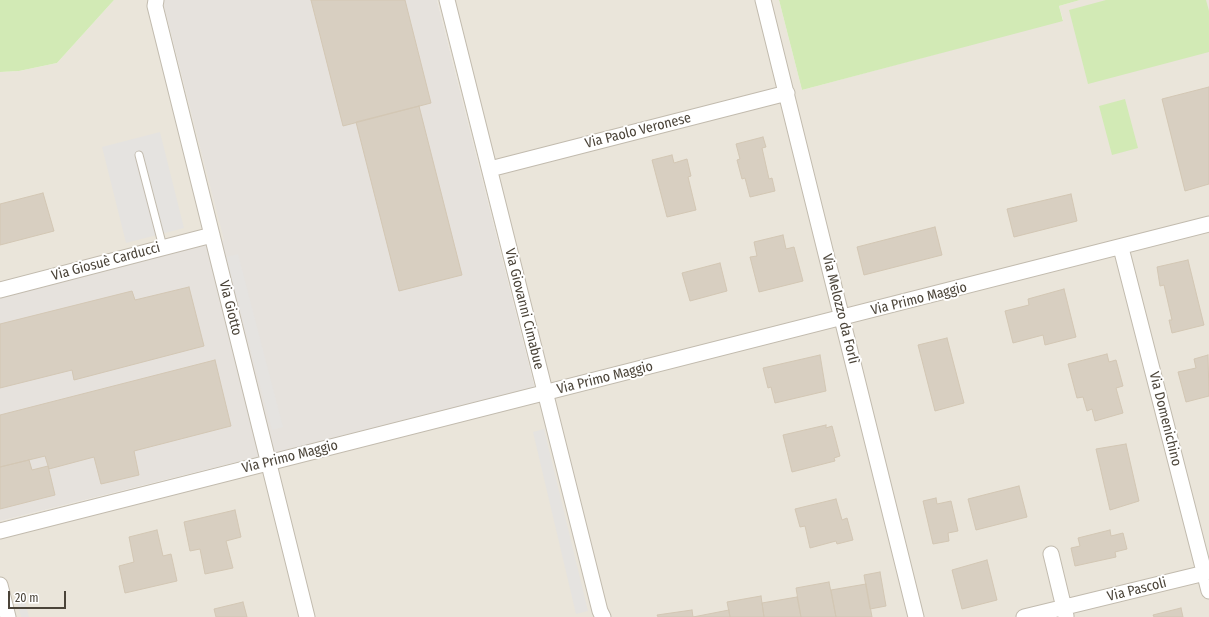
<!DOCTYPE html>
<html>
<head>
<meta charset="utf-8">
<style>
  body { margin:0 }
  #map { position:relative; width:1209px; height:617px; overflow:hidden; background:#f6f3ec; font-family:"Fira Sans Condensed",sans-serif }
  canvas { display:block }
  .scale { position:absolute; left:8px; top:591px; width:58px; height:18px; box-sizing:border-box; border:2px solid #4b4439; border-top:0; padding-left:5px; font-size:12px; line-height:14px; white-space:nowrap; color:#4b4439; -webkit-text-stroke:3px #fff; paint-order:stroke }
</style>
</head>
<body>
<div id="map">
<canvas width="1209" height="617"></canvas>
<div class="scale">20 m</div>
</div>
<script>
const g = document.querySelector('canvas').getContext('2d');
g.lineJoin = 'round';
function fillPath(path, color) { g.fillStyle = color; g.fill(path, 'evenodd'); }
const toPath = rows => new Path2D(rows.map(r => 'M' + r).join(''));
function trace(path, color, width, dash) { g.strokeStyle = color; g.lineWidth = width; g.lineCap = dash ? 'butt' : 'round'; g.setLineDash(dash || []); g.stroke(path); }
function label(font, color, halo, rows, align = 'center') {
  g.font = font + ' "Fira Sans Condensed",sans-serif'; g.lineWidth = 4; g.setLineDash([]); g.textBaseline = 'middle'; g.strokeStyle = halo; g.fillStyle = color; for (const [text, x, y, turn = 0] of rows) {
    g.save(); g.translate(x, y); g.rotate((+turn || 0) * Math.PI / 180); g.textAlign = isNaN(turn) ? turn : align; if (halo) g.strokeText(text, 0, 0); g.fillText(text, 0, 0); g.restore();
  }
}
const residential = toPath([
  [114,0,162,0,225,240,0,298,0,72,19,71,57,63],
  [437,0,779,0,802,90,1063,20,1059,6,1080,0,1209,0,1209,617,0,617,0,521,535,388]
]);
const industrial = toPath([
  [162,0,437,0,535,388,0,521,0,298,224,240]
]);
const green = toPath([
  [0,0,114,0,57,63,19,71,0,72],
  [779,0,1080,0,1059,6,1063,21,802,90],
  [1106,0,1206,0,1209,11,1209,52,1088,84,1069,10],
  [1125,99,1138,148,1112,155,1099,106]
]);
const parking = toPath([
  [160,132,184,228,126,243,102,147],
  [238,254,283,427,272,430,226,257],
  [544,429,588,611,576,614,533,432],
  [24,598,29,617,21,617,17,601]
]);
const building = toPath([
  [311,0,405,0,431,103,343,126,311,0],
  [1209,87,1209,184,1185,191,1162,99,1209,87],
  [419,106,462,275,399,291,356,122,419,106],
  [763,137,766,147,762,148,769,179,772,178,775,191,750,197,745,178,742,179,737,160,740,159,736,144,763,137],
  [672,155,674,163,687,159,691,176,688,177,696,210,667,217,652,160,672,155],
  [43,193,54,231,0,245,0,204,43,193],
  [1071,194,1077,221,1014,237,1007,209,1071,194],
  [935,227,942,255,864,275,857,247,935,227],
  [783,235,786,249,794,247,803,281,759,292,750,257,757,256,754,242,783,235],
  [1188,260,1204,325,1172,333,1169,320,1172,320,1164,285,1160,286,1157,267,1188,260],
  [720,263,727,291,690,301,682,273,720,263],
  [189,287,204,346,74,380,72,370,0,388,0,324,132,291,135,300,189,287],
  [1064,289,1076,337,1045,345,1043,335,1013,343,1005,311,1029,305,1028,299,1064,289],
  [947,338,964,403,935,411,918,345,947,338],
  [1107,354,1109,362,1116,360,1123,386,1116,388,1123,413,1095,421,1092,409,1087,411,1083,397,1077,398,1068,364,1107,354],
  [820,355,826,391,775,403,771,387,768,388,763,368,820,355],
  [1208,355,1209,396,1186,402,1178,372,1196,368,1194,359,1208,355],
  [215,360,231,426,134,451,139,475,101,484,94,457,49,469,45,456,0,467,0,415,215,360],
  [826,425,826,428,832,426,840,456,834,458,835,461,792,472,783,435,826,425],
  [1126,444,1139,501,1110,510,1096,449,1126,444],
  [29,460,32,470,48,466,55,495,0,509,0,467,29,460],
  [1019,486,1027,517,976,530,968,499,1019,486],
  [936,498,937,504,951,501,958,531,948,533,949,541,933,544,923,501,936,498],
  [836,499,842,520,847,518,853,540,837,544,836,541,810,548,805,526,800,527,795,509,836,499],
  [235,510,241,537,226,541,233,568,205,574,200,549,190,551,184,522,235,510],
  [157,530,163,556,171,554,177,581,125,593,119,566,134,562,129,537,157,530],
  [1110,530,1111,536,1123,533,1127,549,1115,552,1116,557,1075,566,1071,548,1080,546,1078,538,1110,530],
  [987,560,997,600,962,609,952,570,987,560],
  [880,572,886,606,870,609,864,575,880,572],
  [829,582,836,617,801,617,796,588,829,582],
  [866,584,872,617,836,617,831,590,866,584],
  [761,596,764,617,730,617,727,602,761,596],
  [797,597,801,617,764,617,762,603,797,597],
  [243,602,247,617,216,617,214,609,243,602],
  [1181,608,1183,617,1154,617,1153,615,1181,608],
  [692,610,693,617,658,617,657,615,692,610],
  [729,610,730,617,693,617,729,610]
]);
const service = toPath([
  [139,155,163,247]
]);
const minor = toPath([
  [156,0,155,6,307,617],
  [447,0,600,611,603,617],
  [763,0,916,617],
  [490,169,787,93],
  [1121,248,1209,591],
  [0,290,212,235],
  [0,531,1209,224],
  [1051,554,1066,616],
  [0,585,8,617],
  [1024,617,1209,572]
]);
const streetNames = [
  ["Via Paolo Veronese",638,131,-14],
  ["Via Giosuè Carducci",106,262,-15],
  ["Via Primo Maggio",919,299,-14],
  ["Via Giotto",230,308,76],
  ["Via Giovanni Cimabue",524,309,76],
  ["Via Melozzo da Forlì",840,309,76],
  ["Via Primo Maggio",605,378,-14],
  ["Via Domenichino",1165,419,76],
  ["Via Primo Maggio",290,457,-14],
  ["Via Pascoli",1137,590,-14]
];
fillPath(residential, '#eae5da');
fillPath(industrial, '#e6e2dd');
fillPath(green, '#d2eab5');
fillPath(parking, '#e5e3e0');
fillPath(building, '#d8cfc1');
trace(building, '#d3c7b4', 1);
trace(service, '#c2bbae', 9);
trace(minor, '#c2bbae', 17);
trace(service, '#fff', 7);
trace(minor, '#fff', 15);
label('14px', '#4b4439', '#fff', streetNames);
</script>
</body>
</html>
